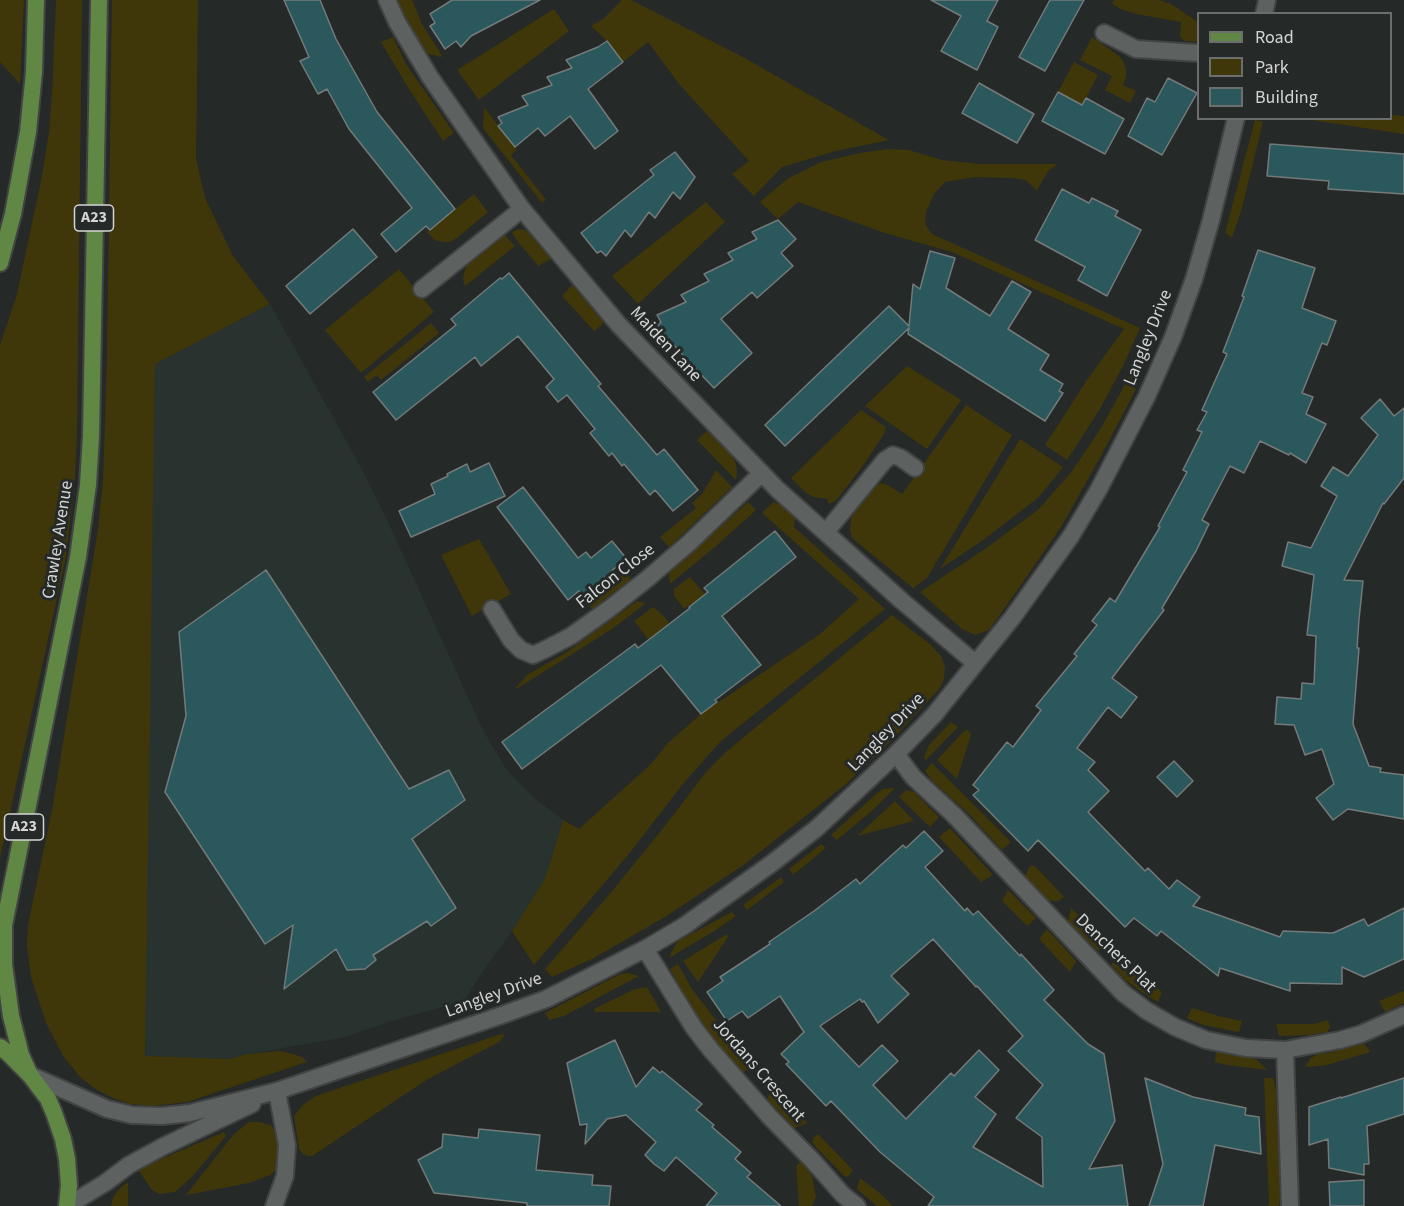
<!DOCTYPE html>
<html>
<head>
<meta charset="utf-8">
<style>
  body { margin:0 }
  #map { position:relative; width:1404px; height:1206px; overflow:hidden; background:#252927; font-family:"Source Sans 3",sans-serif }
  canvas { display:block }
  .legend { position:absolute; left:1197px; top:12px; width:195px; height:108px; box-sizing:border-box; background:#252927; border:2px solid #6b6e6c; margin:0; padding:8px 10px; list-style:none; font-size:18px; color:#d3d6d4 }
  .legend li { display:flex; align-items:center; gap:12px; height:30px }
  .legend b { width:30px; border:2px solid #6b6e6c }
</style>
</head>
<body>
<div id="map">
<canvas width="1404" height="1206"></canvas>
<ul class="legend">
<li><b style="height:8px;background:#618744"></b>Road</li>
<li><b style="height:16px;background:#3f370a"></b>Park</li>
<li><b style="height:16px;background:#2a585c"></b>Building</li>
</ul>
</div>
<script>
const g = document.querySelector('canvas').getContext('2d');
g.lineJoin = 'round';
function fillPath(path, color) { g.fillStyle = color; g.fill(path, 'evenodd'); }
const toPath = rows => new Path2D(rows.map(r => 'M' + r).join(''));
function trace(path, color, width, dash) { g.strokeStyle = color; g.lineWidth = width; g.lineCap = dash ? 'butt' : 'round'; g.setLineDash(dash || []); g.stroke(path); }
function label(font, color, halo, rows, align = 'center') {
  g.font = font + ' "Source Sans 3",sans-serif'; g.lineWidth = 6; g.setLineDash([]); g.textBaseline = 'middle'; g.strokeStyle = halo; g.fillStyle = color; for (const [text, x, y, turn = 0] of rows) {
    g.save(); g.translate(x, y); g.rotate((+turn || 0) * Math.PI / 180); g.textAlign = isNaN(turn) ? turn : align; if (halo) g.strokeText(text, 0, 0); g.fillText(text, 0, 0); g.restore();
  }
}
const built = toPath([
  [270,304,364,473,388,522,483,730,506,769,533,797,563,820,545,879,512,931,481,974,464,1001,388,1022,342,1038,247,1054,229,1059,145,1056,147,783,155,364]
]);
const green = toPath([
  [0,0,24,0,20,84,0,62],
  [56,0,82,0,77,432,75,476,66,557,0,858,0,345,17,294,41,181,49,132,52,94],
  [112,0,198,0,196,158,205,198,233,256,270,304,155,364,145,1056,229,1059,247,1054,281,1051,293,1054,302,1057,307,1062,187,1102,153,1106,130,1104,115,1099,97,1090,81,1078,63,1056,46,1023,31,977,27,945,28,925,52,810,98,529,103,481,107,358],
  [397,0,412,0,422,24,443,57,428,54,414,33],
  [622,0,631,0,741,56,889,140,836,151,782,167,754,196,732,174,749,161,679,84,648,42,623,62,607,41,591,26,603,19],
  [1114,0,1159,0,1171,4,1198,22,1198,42,1185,41,1182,39,1180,36,1181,22,1136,14,1121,9,1112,4],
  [554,9,569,31,479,100,457,70],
  [393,37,406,64,454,133,443,141,407,86,381,42],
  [1092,37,1115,53,1122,59,1126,69,1126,77,1123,85,1136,91,1130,103,1105,90,1112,76,1080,60],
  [1074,62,1098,75,1082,105,1058,92],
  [484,107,517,150,511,155,546,200,542,203,483,128],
  [1391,115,1404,116,1404,134,1305,119,1390,118],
  [1255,120,1263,122,1242,208,1232,238,1225,233],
  [888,149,909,150,942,160,979,164,1058,164,1048,171,1037,191,1026,180,1011,178,975,177,945,182,934,194,926,212,925,224,932,234,1140,328,1123,366,1100,409,1067,460,1045,445,1087,380,1124,329,952,252,885,233,798,202,778,219,760,202,787,179,821,162,860,153],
  [474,194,488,212,457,238,450,242,443,242,435,240,427,232],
  [706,202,725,222,638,304,612,276],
  [518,229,526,230,531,235,551,259,538,266,515,238,512,232],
  [505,235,515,246,465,286,463,280,464,273,467,265],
  [399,269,434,312,361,373,325,330],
  [572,285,603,321,602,325,594,331,562,296],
  [431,323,439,333,381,380,377,375,368,382,364,377],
  [1147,338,1155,342,1133,395,1102,454,1061,527,1021,585,989,630,975,635,962,629,920,592,985,549,1039,509,1072,471,1101,428,1122,390],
  [907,366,961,400,927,449,865,406],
  [966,405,1012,435,927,578,913,588,852,538,850,530,851,519,856,510,874,487,881,483,888,485,902,494],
  [861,410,886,427,884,434,862,467,839,497,834,502,828,504,828,499,814,497,806,493,791,478],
  [707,431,732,456,736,464,737,472,736,480,697,440],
  [1020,439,1063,467,1039,497,986,538,940,569],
  [716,470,732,487,669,547,660,537,696,508,692,503,703,493],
  [748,502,756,510,715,547,670,584,669,573],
  [773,502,779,504,795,517,794,527,885,609,721,741,682,785,632,850,596,893,534,965,512,931,545,879,563,820,579,829,651,764,668,743,701,714,820,634,859,599,762,513],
  [479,539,511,594,472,616,441,555],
  [622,570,630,576,629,581,592,609,584,598],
  [690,577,705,594,684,609,674,595,674,589],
  [637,601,646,603,612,629,518,688,515,689,527,675,567,652],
  [653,607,665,617,669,623,649,640,634,621],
  [892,615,931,645,941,656,945,667,944,679,940,688,892,740,845,785,742,866,665,917,594,958,552,977,545,969,613,890,668,822,706,772,727,751],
  [951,722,958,727,926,760,924,757,929,745],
  [967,730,970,732,971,735,957,779,937,760,964,731],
  [932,763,1011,842,1002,850,966,811,933,782,925,771],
  [895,788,874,809,837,840,831,835,876,794,883,789],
  [906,790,914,792,939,817,930,827,899,797],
  [895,801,914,821,857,836],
  [950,828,993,875,981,882,939,837],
  [821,844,826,848,793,875,789,869],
  [1030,866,1035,866,1064,897,1058,901,1051,901,1046,899,1025,876],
  [781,877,784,882,747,910,743,905],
  [1008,890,1036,918,1027,926,1002,901],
  [1071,908,1108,944,1098,951,1068,921],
  [732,912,736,916,716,930,669,958,671,953,678,941],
  [1047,929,1076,961,1070,972,1039,939],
  [727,934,728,937,698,982,683,961],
  [1120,956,1134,971,1162,992,1158,1002,1140,991,1122,977,1111,965],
  [678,964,692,989,752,1067,743,1072,718,1045,699,1019,670,969],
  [628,973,639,976,564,1016,549,1020,545,1013,620,974],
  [647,987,661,1012,595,1012,594,1009,635,989],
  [1404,991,1404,1003,1385,1012,1379,1001],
  [1192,1008,1222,1017,1242,1021,1239,1032,1203,1025,1187,1018],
  [1328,1020,1330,1027,1327,1032,1308,1035,1279,1036,1276,1024,1313,1024],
  [501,1034,505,1035,499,1042,428,1079,312,1156,308,1156,303,1154,299,1149,294,1116,303,1105,316,1096],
  [1363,1043,1368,1048,1370,1052,1327,1065,1310,1067,1305,1066,1311,1058,1318,1054,1328,1053],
  [1216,1051,1256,1059,1267,1070,1227,1065,1215,1062],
  [1264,1078,1273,1078,1276,1090,1280,1198,1279,1206,1268,1206,1269,1203],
  [776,1091,807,1123,795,1128,767,1099,769,1094],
  [249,1122,259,1122,271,1125,277,1133,281,1157,277,1169,270,1175,249,1183,186,1195,233,1135],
  [224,1132,226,1136,193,1176,175,1192,159,1194,152,1190,138,1170,152,1163],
  [818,1134,853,1170,848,1177,844,1176,813,1144,813,1138],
  [801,1161,812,1176,816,1197,812,1206,799,1206,796,1166],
  [860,1178,881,1194,893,1206,877,1206,857,1189],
  [128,1182,128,1206,111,1206,113,1197,121,1187]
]);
const building = toPath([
  [284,0,320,0,336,39,377,112,455,209,430,230,426,226,396,252,381,234,412,208,349,129,327,89,318,94,300,61,309,57,284,0],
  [452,0,540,0,471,36,461,47,456,41,445,49,430,26,435,23,430,14,452,0],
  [931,0,998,0,987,21,998,27,977,70,941,51,961,16,931,0],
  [1050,0,1084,0,1045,71,1019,57,1050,0],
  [607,41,623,62,588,89,618,131,595,149,570,116,545,136,538,128,515,147,498,126,502,123,498,117,528,105,522,96,552,85,547,77,572,68,566,60,598,47,607,41],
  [1168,78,1197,93,1162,155,1128,136,1147,98,1155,102,1168,78],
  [979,83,1034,114,1017,143,962,113,979,83],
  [1058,92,1082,105,1086,98,1124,119,1105,154,1042,121,1058,92],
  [1270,144,1404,154,1404,194,1328,189,1329,181,1267,176,1270,144],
  [675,152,695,177,680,199,673,192,655,218,649,212,631,237,625,230,606,256,601,251,597,253,581,233,654,175,650,170,675,152],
  [1062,189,1089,203,1092,198,1118,211,1115,216,1141,230,1107,296,1078,280,1085,267,1035,240,1062,189],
  [778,220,796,239,781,253,793,266,757,298,752,292,721,319,752,353,714,388,689,362,657,326,661,322,657,315,686,302,681,295,709,281,704,274,733,260,728,253,757,239,752,232,778,220],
  [353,229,377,257,310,314,286,286,353,229],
  [1258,250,1315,268,1302,308,1336,321,1327,345,1322,343,1302,393,1313,397,1306,414,1326,424,1306,463,1290,453,1289,455,1260,441,1244,473,1230,466,1202,520,1209,524,1196,551,1162,608,1164,610,1112,678,1137,697,1121,718,1108,707,1077,748,1095,762,1088,770,1109,791,1088,812,1145,871,1148,868,1169,889,1177,880,1200,897,1193,906,1280,937,1283,931,1333,933,1364,919,1368,926,1404,908,1404,959,1364,977,1342,967,1342,984,1290,983,1290,991,1220,968,1218,976,1161,931,1157,936,1134,918,1125,927,1038,840,1028,851,973,795,979,790,973,785,1007,742,1013,747,1041,710,1036,706,1077,656,1074,654,1097,625,1092,621,1110,598,1115,602,1160,527,1158,526,1187,472,1183,470,1202,432,1197,430,1207,412,1202,410,1227,354,1223,352,1244,297,1242,296,1258,250],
  [930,251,955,258,946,288,990,316,1012,281,1031,292,1008,329,1049,355,1040,370,1063,384,1059,391,1063,393,1045,421,908,334,909,328,785,446,765,425,889,306,909,326,913,284,920,289,930,251],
  [509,273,601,384,598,386,657,455,664,449,698,490,673,511,655,490,650,495,624,464,622,466,612,453,609,456,590,433,595,429,567,395,558,402,546,387,554,379,518,336,481,366,475,357,396,420,373,392,456,325,451,319,500,278,502,279,509,273],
  [1380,399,1394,416,1404,408,1404,478,1384,504,1383,503,1344,580,1363,581,1359,619,1357,648,1359,648,1353,724,1369,766,1381,768,1380,772,1404,775,1404,819,1348,809,1333,820,1316,798,1334,784,1322,749,1305,755,1294,725,1275,724,1277,697,1301,699,1302,683,1314,684,1316,636,1307,635,1314,575,1282,566,1288,542,1311,548,1337,496,1321,486,1333,467,1348,476,1378,435,1361,418,1380,399],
  [489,463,505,496,411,537,399,511,435,494,431,484,448,476,447,474,467,464,470,472,489,463],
  [523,487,578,558,586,552,591,558,612,541,626,558,605,577,607,580,584,598,579,591,568,600,497,507,523,487],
  [775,531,796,557,722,616,761,665,715,700,717,702,701,714,661,665,522,769,502,742,635,644,638,648,690,608,689,607,708,592,704,588,775,531],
  [266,570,409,789,449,770,465,800,412,839,456,908,431,926,427,921,373,955,376,960,365,969,347,970,336,949,284,989,293,925,265,944,165,792,186,716,179,632,266,570],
  [1174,761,1193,781,1177,797,1157,777,1174,761],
  [924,831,943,851,925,867,965,911,967,908,973,915,978,911,1020,956,1021,954,1054,990,1044,1000,1088,1044,1104,1054,1115,1121,1089,1169,1122,1165,1128,1206,928,1206,934,1197,880,1152,831,1101,826,1106,786,1064,789,1062,781,1054,804,1032,780,996,748,1018,742,1011,727,1021,707,992,723,981,720,977,770,944,769,942,814,911,856,879,860,884,903,845,906,848,924,831],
  [933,939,976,987,977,986,1023,1036,1008,1051,1043,1085,1016,1118,1042,1137,1043,1187,973,1147,996,1114,975,1097,999,1070,979,1050,954,1076,951,1073,906,1119,873,1085,898,1061,882,1045,859,1067,820,1026,860,999,862,1002,864,1001,878,1023,909,994,891,976,933,939],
  [615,1040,636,1087,653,1067,660,1073,662,1071,702,1104,696,1110,714,1125,712,1127,741,1152,735,1159,751,1173,747,1177,781,1206,706,1206,717,1193,676,1157,664,1171,654,1164,645,1155,656,1142,626,1115,607,1119,585,1144,587,1124,580,1125,567,1063,615,1040],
  [1145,1078,1193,1097,1246,1108,1245,1115,1259,1117,1261,1154,1215,1145,1203,1206,1149,1206,1163,1164,1145,1078],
  [1404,1078,1404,1114,1367,1126,1369,1164,1364,1164,1364,1175,1329,1168,1328,1139,1309,1145,1309,1107,1341,1097,1341,1098,1404,1078],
  [479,1129,540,1135,536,1170,593,1175,592,1185,611,1186,609,1206,527,1206,527,1203,434,1193,418,1160,442,1147,443,1134,478,1138,479,1129],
  [1364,1180,1364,1206,1330,1206,1329,1182,1364,1180]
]);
const minor = toPath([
  [387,0,397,22,430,77,522,209,619,325,777,489,902,601,975,663],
  [1264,14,1267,0],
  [1104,33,1136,49,1198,53],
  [422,289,522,209],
  [826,532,885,460,893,455,901,458,915,468],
  [492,609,511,640,521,650,533,655,546,649,571,636,609,609,647,579,689,543,762,473],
  [896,754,913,777,954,815,1123,993,1147,1011,1175,1027,1206,1040,1246,1048,1285,1050,1340,1040,1361,1034,1404,1015],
  [645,949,694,1028,711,1050,769,1116,813,1161,843,1195,857,1206],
  [1285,1050,1290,1206],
  [30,1075,107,1109,132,1115,162,1116,190,1113,277,1091,502,1015,546,999,645,949,684,926,771,864,817,828,896,754,934,715,1013,617,1071,536,1099,489,1147,396,1173,337,1194,279,1211,220,1236,118],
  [67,1206,105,1183,129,1165,162,1147,252,1104],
  [274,1206,285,1176,287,1145,277,1091]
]);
const primary = toPath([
  [0,263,13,214,28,132,34,72,36,0],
  [0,1047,8,1053,30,1075,48,1099,54,1113,63,1139,67,1159,69,1185,67,1206],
  [30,1075,21,1055,11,1016,4,964,4,925,78,557,88,485,91,436,99,0]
]);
const shields = [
  [94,218,39],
  [24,827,39]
];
const shieldNames = [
  ["A23",94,218],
  ["A23",24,827]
];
const streetNames = [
  ["Langley Drive",1149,338,-68],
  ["Maiden Lane",665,345,47],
  ["Crawley Avenue",59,540,-81],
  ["Falcon Close",616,577,-38],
  ["Langley Drive",887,733,-46],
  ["Denchers Plat",1115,954,44],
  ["Langley Drive",494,996,-20],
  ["Jordans Crescent",758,1071,49]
];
fillPath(built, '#28332f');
fillPath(green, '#3f370a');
fillPath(building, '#2a585c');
trace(building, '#747a7a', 1.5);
trace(minor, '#414443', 20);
trace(primary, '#414443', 20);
trace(minor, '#5d6260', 16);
trace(primary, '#618744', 16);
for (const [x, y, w] of shields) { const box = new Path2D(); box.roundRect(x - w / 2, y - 13, w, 26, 4.5); g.fillStyle = '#252927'; g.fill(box); trace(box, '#d3d6d4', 1.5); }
label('bold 16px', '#d3d6d4', null, shieldNames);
label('18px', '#d3d6d4', '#252927', streetNames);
</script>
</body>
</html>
